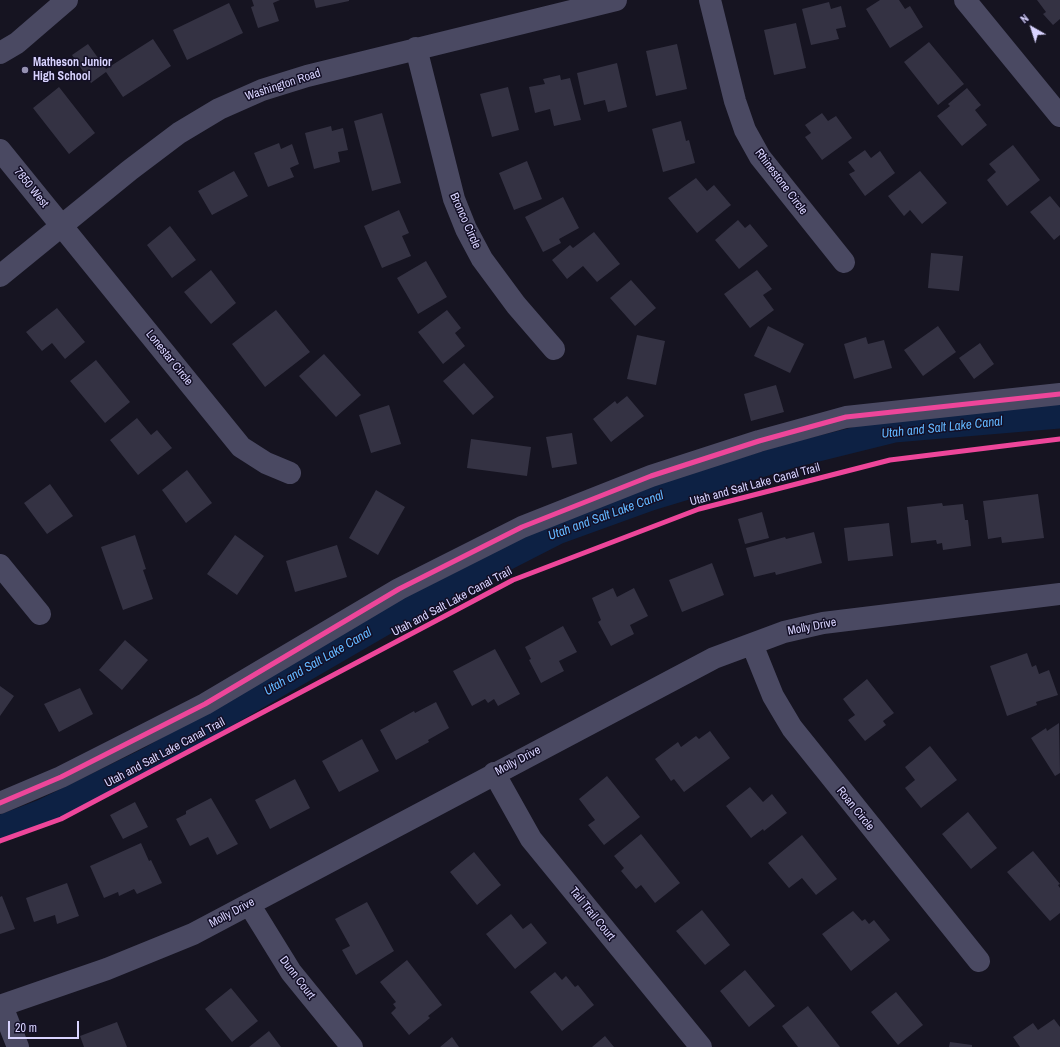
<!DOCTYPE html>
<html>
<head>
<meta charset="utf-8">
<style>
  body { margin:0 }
  #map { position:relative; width:1060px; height:1047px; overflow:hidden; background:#161421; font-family:"Archivo Narrow",sans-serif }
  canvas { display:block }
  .north { position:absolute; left:1012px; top:8px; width:40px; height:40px; -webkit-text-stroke:3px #130f26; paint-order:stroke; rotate:321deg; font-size:11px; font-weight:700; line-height:16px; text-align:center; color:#d9d4ff }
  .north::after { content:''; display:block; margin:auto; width:14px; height:18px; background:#d9d4ff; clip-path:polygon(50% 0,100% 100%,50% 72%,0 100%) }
  .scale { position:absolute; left:8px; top:1021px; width:71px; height:18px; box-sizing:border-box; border:2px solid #d9d4ff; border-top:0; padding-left:5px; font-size:12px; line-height:14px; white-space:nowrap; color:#d9d4ff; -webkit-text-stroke:3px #130f26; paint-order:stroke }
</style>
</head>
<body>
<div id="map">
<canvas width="1060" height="1047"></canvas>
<div class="north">N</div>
<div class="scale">20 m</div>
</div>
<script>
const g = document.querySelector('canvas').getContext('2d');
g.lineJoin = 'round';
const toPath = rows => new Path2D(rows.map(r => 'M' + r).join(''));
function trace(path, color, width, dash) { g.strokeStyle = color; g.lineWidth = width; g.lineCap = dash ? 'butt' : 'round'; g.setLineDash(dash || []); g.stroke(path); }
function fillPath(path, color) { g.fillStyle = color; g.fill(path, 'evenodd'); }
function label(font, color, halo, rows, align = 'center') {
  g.font = font + ' "Archivo Narrow",sans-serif'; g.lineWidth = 3; g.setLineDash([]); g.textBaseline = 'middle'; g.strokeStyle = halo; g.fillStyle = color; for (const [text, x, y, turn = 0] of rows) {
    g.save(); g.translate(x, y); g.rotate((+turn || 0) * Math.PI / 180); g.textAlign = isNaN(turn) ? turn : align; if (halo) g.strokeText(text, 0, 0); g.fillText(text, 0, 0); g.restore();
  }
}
const canal = toPath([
  [0,828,42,812,148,760,424,600,557,532,651,498,793,455,894,430,1060,416]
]);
const building = toPath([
  [252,0,280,0,273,3,279,21,258,28,251,7,254,6],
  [314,0,349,0,349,1,316,8],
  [880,0,899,0,905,9,910,6,923,27,890,48,866,9],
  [1037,0,1060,0,1060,19,1053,25,1043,14,1046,12],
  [829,2,831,9,841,6,846,27,836,29,839,39,811,45,802,9],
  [229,3,243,33,187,60,173,30],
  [796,23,806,68,774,75,764,30],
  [153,39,171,66,123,97,106,72,91,83,72,55,88,44,106,69],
  [929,42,964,84,938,105,904,62],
  [677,44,687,89,656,96,646,51],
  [617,63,627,107,608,112,605,100,584,105,577,73],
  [560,75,561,80,570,78,581,120,554,126,550,109,535,113,529,87,545,84,543,79],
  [59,87,95,133,69,154,33,108],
  [508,87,519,130,492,137,480,94],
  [967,88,981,105,975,110,987,125,962,146,937,116,950,106,948,104],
  [382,113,401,183,372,191,354,121],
  [822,113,828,121,836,116,852,138,822,160,805,137,811,133,805,125],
  [681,121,686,141,689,140,695,163,663,172,652,129],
  [331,126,332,131,343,128,348,150,338,152,340,162,314,169,305,133],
  [279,143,281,149,292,144,299,164,290,168,294,177,268,187,254,153],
  [1013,145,1040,180,1007,206,987,180,996,172,989,164],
  [865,150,871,158,880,151,895,173,865,196,849,174,855,171,848,162],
  [527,161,542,199,514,210,499,173],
  [234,171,248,196,212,215,198,191],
  [920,171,947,203,922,224,910,210,904,216,888,196],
  [696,178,707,191,714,185,731,205,697,233,668,198],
  [1050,196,1060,208,1060,235,1054,240,1030,212],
  [563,197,579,228,559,239,561,243,543,252,525,217],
  [399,210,409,233,402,236,411,256,382,268,364,226],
  [738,220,745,228,750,224,768,246,739,269,715,240],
  [170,226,196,260,172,278,147,245],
  [594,232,620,264,597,282,583,266,567,279,552,260,570,245,573,248],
  [931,253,963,256,959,291,928,288],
  [426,261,447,297,418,314,397,278],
  [211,270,236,303,211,324,184,292],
  [757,270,772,289,763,295,774,310,750,328,724,294],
  [631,280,656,308,635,326,610,298],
  [57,308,85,342,65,359,52,343,42,351,26,332],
  [276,310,310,352,265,387,232,344],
  [447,310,461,328,455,333,465,346,443,364,418,332],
  [768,326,804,344,790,373,754,356],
  [938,326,956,352,923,376,904,350],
  [637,335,665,341,656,385,627,379],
  [866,337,868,344,884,340,892,368,854,379,844,344],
  [980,343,994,364,974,379,959,358],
  [324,354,361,395,336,417,299,376],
  [96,360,130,402,105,423,70,381],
  [464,363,494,397,473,415,443,381],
  [776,385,784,412,751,421,744,394],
  [627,396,644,416,611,442,593,419,615,401,617,404],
  [389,405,401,444,371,453,359,415],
  [137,418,151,435,157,430,172,448,138,475,110,440],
  [572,433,577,464,552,468,546,437],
  [471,439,531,447,527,476,467,468],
  [187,470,212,503,186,523,162,490],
  [50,484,73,516,47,534,24,503],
  [376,490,405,507,378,555,349,538],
  [1038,494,1044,538,1002,543,1001,537,988,539,983,501],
  [942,503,943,506,963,504,965,520,968,520,971,546,943,550,942,543,937,544,936,540,911,543,907,507],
  [762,512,769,538,745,544,738,519],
  [889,523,893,556,848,561,844,528],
  [814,532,822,563,776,575,775,572,754,577,746,548,785,537,786,539],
  [135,535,146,569,143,570,153,599,123,610,101,547],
  [235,535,264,556,237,595,207,574],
  [337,545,347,577,295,592,286,561],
  [712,563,724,595,682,612,669,580],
  [613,588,617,597,634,588,648,616,630,625,634,634,611,646,598,622,601,620,592,598],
  [563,626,577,652,559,661,564,671,541,683,529,660,531,659,525,647],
  [125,640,148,660,122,690,99,670],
  [495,649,520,694,498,706,494,699,488,703,485,699,472,706,453,671],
  [1027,653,1032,667,1036,665,1039,674,1049,670,1058,695,1036,702,1037,705,1007,716,990,666],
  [867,679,894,713,883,721,886,725,865,741,848,720,855,715,843,699],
  [0,686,14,696,0,716],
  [80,688,93,714,59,732,44,704],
  [436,702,449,728,428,740,429,742,396,760,380,730,414,711,415,713],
  [1059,723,1060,773,1055,776,1031,738,1046,728,1047,731],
  [710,731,730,758,684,792,674,779,671,781,655,759,678,742,681,747,696,736,699,739],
  [362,739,379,771,339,792,322,761],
  [930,746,957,780,921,808,905,788,915,780,905,767],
  [607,776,640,817,604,845,588,825,595,820,579,799],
  [295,779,310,808,270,829,255,800],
  [750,787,763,802,772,794,787,813,764,831,763,829,751,838,726,806],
  [211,798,238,844,217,855,208,837,190,846,176,819,186,814,186,811],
  [135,802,148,827,123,839,110,815],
  [968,812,997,848,971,869,942,834],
  [641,834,680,883,655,903,641,885,636,889,621,871,624,868,614,856],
  [802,835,837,879,816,895,802,878,789,888,768,863],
  [141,843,149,861,151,860,162,883,137,894,134,889,119,896,118,892,104,898,90,866],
  [1033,851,1060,884,1058,885,1060,888,1060,913,1050,921,1007,872],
  [474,852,501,885,477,905,450,872],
  [67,883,79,916,57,924,55,915,34,922,26,898],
  [2,896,15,929,0,934,0,897],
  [367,902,394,951,356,975,342,950,350,946,335,919],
  [702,910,730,945,705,965,676,931],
  [853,911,862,921,865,919,869,924,874,920,890,940,851,971,822,934],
  [511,914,523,929,531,923,547,943,515,969,486,934],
  [407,960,442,1005,428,1016,430,1018,409,1035,391,1013,396,1008,393,1004,396,1002,380,982],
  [745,970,775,1006,749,1027,720,991],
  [555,972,562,980,566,976,575,987,578,985,594,1005,562,1031,530,992],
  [231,988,258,1021,232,1042,205,1009],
  [896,992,923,1025,898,1045,871,1012],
  [808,1006,840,1047,798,1047,782,1026],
  [1054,1019,1060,1027,1060,1047,1020,1047,1013,1037,1033,1023,1038,1030],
  [117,1022,127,1047,84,1047,80,1036],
  [269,1031,281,1047,249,1047],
  [605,1036,614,1047,592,1047],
  [452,1037,459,1047,440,1047],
  [950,1042,972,1045,972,1047,949,1047]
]);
const minor = toPath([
  [710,0,735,101,745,130,760,157,844,262],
  [965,0,1060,116],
  [416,48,454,199,466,229,482,259,516,305,554,349],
  [0,53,17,43,67,0],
  [0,150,241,447,266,463,290,473],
  [0,276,130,170,179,133,219,109,262,90,307,76,616,0],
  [0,565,40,614],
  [752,644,773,696,792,728,979,961],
  [494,773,531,839,701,1047],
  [0,803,61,777,205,704,399,589,522,527,651,476,759,441,846,417,1060,394],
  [249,904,291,972,352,1047],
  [0,1006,107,969,193,934,714,658,784,632,823,623,1060,594],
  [2,1006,18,1047]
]);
const cycleway = toPath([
  [0,803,61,777,205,704,399,589,522,527,651,476,759,441,846,417,1060,394],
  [0,841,61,819,513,580,699,509,890,460,1060,439]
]);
const markers = [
  [25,70,4,"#9591b1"]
];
const poiNames = [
  ["Matheson Junior",33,63],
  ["High School",33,77]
];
const streetNames = [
  ["Washington Road",283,85,-18],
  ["Rhinestone Circle",781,182,53],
  ["7850 West",31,188,51],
  ["Bronco Circle",465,221,66],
  ["Lonestar Circle",169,358,51],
  ["Utah and Salt Lake Canal Trail",755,485,-15],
  ["Utah and Salt Lake Canal Trail",452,602,-28],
  ["Molly Drive",812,627,-11],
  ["Utah and Salt Lake Canal Trail",165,753,-28],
  ["Molly Drive",518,761,-28],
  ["Roan Circle",855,809,51],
  ["Molly Drive",232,913,-28],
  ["Tail Trail Court",592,914,51],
  ["Dunn Court",297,978,53]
];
const waterNames = [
  ["Utah and Salt Lake Canal",942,428,-6],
  ["Utah and Salt Lake Canal",606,516,-20],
  ["Utah and Salt Lake Canal",318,662,-30]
];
trace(canal, '#0d2144', 25);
fillPath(building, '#343243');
trace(minor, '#4a4962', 22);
trace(cycleway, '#ed469a', 5);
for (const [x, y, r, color] of markers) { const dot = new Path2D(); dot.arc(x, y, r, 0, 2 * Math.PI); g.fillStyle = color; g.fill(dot); trace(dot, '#130f26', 1.5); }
label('bold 12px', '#d9d4ff', '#130f26', poiNames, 'left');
label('12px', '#d9d4ff', '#130f26', streetNames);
label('italic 13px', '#62b6ff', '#130f26', waterNames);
</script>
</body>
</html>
